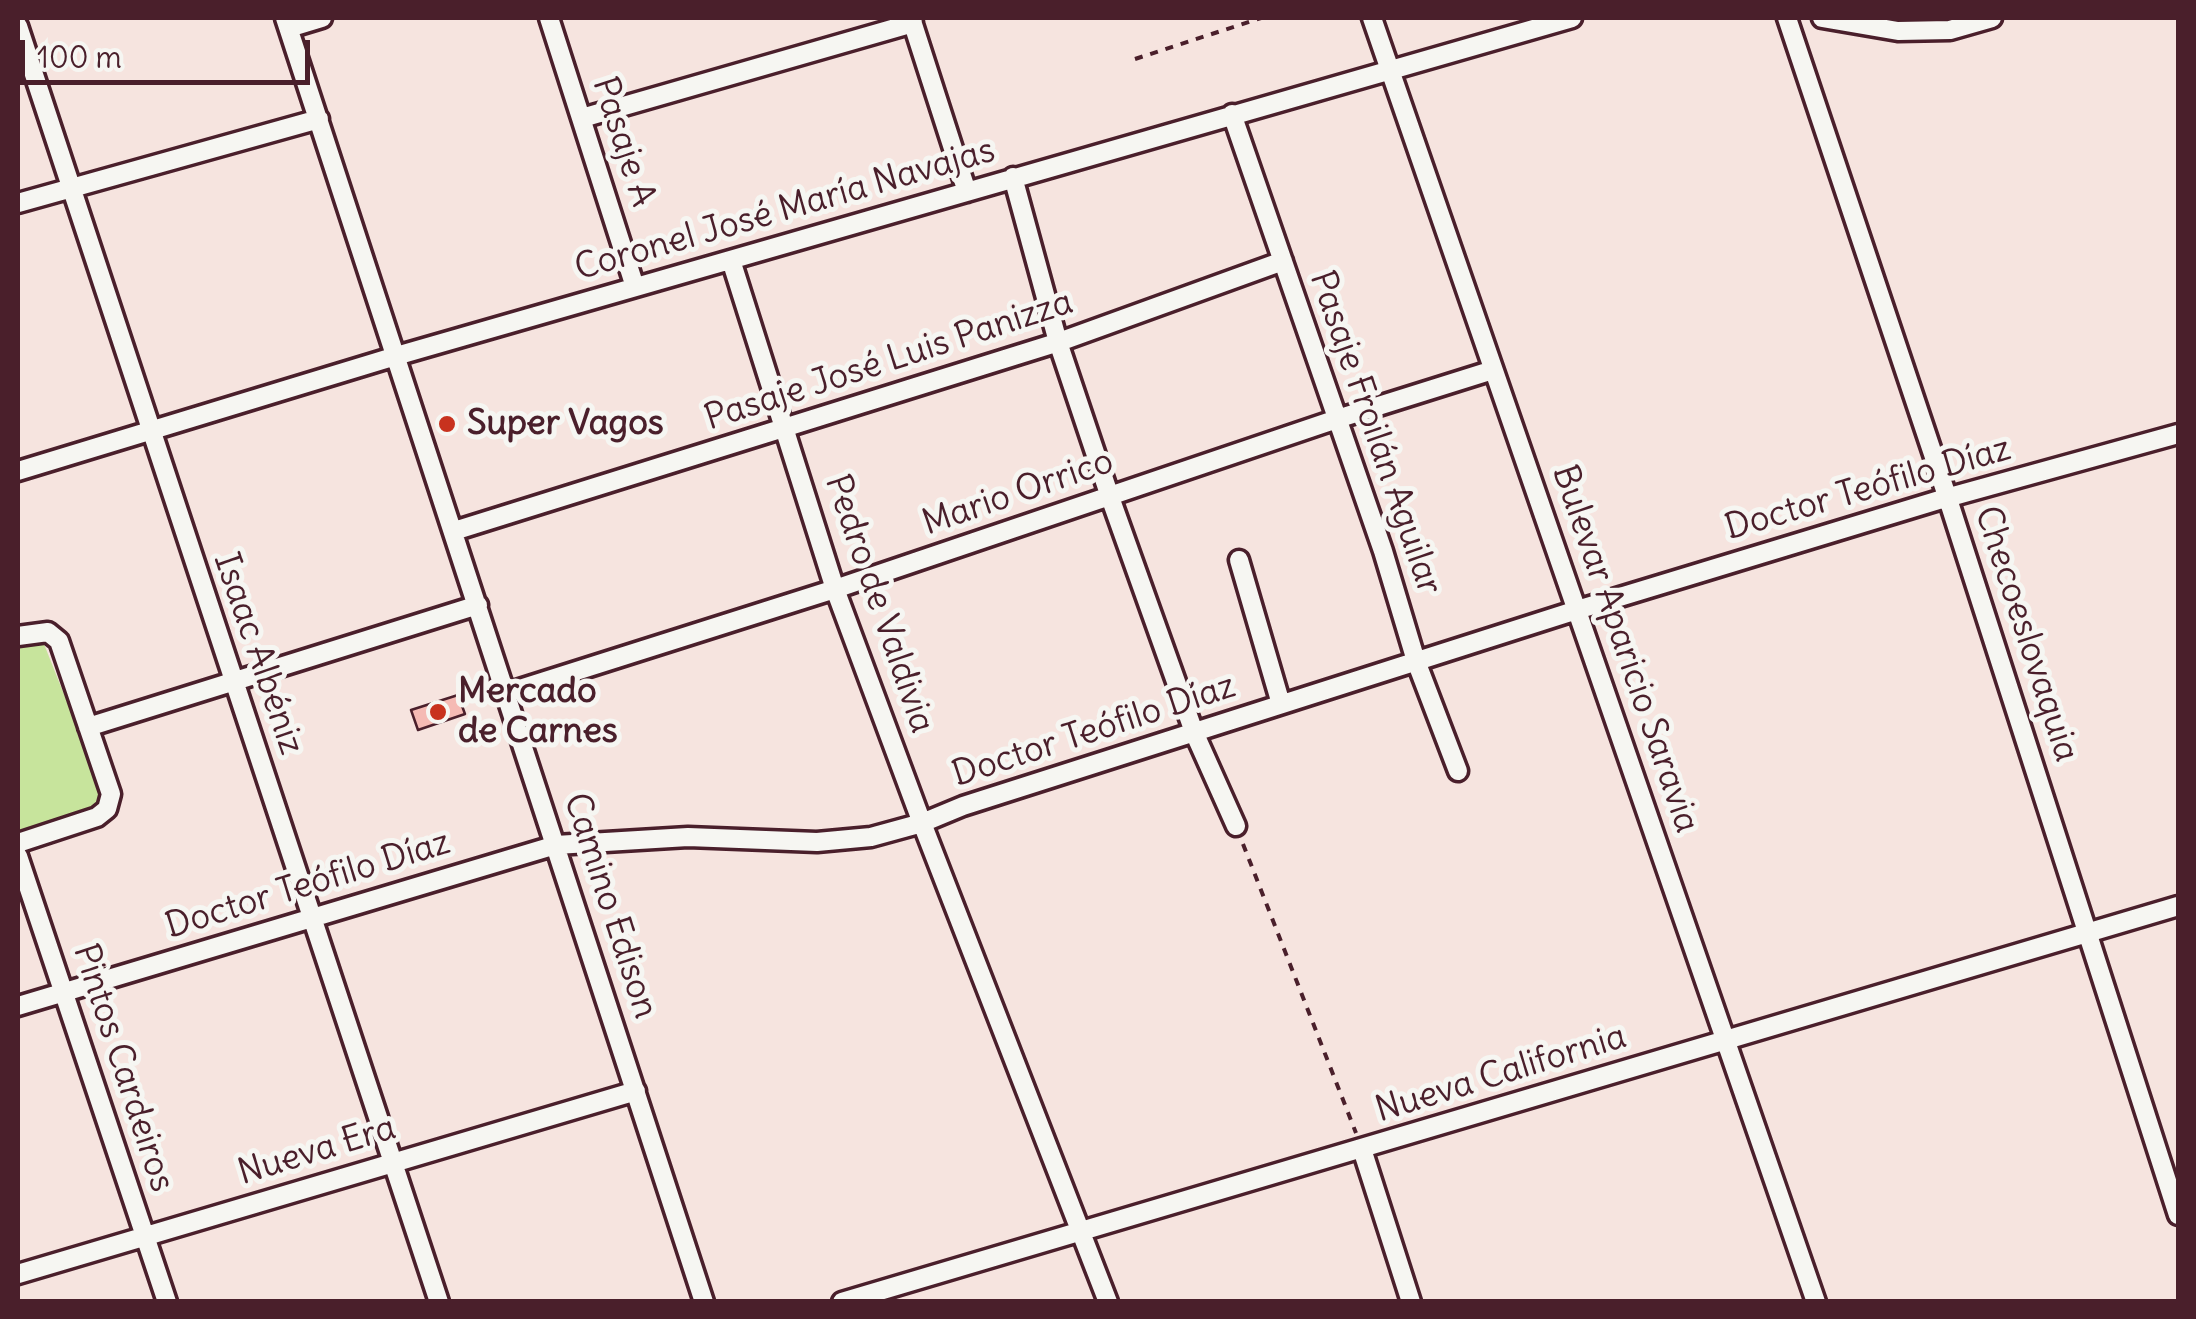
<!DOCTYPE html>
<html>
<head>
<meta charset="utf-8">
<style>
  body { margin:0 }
  #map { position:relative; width:2196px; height:1319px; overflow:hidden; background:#f6e4df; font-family:Delius,sans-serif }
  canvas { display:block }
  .frame { position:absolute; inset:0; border:20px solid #4a1f2b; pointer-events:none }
  .scale { position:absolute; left:20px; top:40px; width:290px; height:45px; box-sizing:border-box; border:5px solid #4a1f2b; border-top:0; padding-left:12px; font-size:30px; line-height:35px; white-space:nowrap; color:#4a1f2b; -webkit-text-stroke:8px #f6f6f2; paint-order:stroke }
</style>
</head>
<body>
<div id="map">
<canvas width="2196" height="1319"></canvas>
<div class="frame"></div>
<div class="scale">100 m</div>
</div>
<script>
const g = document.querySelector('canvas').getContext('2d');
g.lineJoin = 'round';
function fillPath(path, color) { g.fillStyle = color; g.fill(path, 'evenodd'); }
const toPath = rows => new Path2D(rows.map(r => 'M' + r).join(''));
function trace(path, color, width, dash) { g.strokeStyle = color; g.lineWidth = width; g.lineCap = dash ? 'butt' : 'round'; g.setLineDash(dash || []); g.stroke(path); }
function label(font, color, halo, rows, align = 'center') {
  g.font = font + ' Delius,sans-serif'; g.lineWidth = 10; g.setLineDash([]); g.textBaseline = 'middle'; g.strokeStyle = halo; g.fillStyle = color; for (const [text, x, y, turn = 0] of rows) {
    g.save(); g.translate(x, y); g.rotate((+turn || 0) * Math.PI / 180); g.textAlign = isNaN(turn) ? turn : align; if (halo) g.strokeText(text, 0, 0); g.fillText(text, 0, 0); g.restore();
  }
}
const green = toPath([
  [29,639,44,644,104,795,97,806,18,833,18,643]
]);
const building = toPath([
  [458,695,465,714,418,730,411,710,458,695]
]);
const path = toPath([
  [1135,59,1261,18],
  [1243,844,1356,1133]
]);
const minor = toPath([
  [285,18,704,1302],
  [549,18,635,287],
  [911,18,967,192],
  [1372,18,1816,1302],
  [1787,18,1948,499,2178,1215],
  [1822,18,1898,31,1950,30,1992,18],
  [18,26,439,1302],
  [289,28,322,18],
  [1232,114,1383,551,1416,661,1458,771],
  [582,118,913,23],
  [1013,177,1058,342,1110,497,1194,732,1236,826],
  [18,203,319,119],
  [731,260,835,589,922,823,1108,1302],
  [18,471,396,356,1572,18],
  [454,531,1059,342,1283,261],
  [1239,560,1281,704],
  [18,636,48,632,59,641,111,794,107,809,97,817,18,843],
  [507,693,835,589,1337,419,1493,370],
  [88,727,478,605],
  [18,856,167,1302],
  [18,1006,556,845,688,837,817,842,871,837,922,823,963,806,1577,610,1939,500,2178,434],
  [1362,1149,1411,1302],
  [18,1274,636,1091],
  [842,1302,2178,906]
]);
const markers = [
  [447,424,10,"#c8321e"],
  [438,712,10,"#c8321e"]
];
const streetNames = [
  ["Pasaje A",623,142,72],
  ["Coronel José María Navajas",785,210,-16],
  ["Pasaje José Luis Panizza",889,361,-18],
  ["Pasaje Froilán Aguilar",1375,433,71],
  ["Doctor Teófilo Díaz",1868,489,-16],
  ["Mario Orrico",1018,493,-19],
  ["Pedro de Valdivia",879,604,71],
  ["Checoeslovaquia",2026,634,72],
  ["Bulevar Aparicio Saravia",1625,649,71],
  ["Isaac Albéniz",258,654,71],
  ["Doctor Teófilo Díaz",1094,731,-18],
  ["Doctor Teófilo Díaz",308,885,-17],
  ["Camino Edison",610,906,72],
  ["Pintos Cardeiros",123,1068,72],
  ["Nueva California",1501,1074,-17],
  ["Nueva Era",317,1151,-17]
];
const poiNames = [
  ["Super Vagos",467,424],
  ["Mercado",458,692],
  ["de Carnes",458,732]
];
fillPath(green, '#c7e49c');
fillPath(building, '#f5bab4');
trace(building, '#4a1f2b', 2.5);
trace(minor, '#4a1f2b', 25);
trace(path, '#4a1f2b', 4, [8, 8]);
trace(minor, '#f6f6f2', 18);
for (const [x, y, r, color] of markers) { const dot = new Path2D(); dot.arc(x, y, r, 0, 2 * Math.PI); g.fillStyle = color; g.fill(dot); trace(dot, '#f6f6f2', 4); }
label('35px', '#4a1f2b', '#f6f6f2', streetNames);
label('bold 35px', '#4a1f2b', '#f6f6f2', poiNames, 'left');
</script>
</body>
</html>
